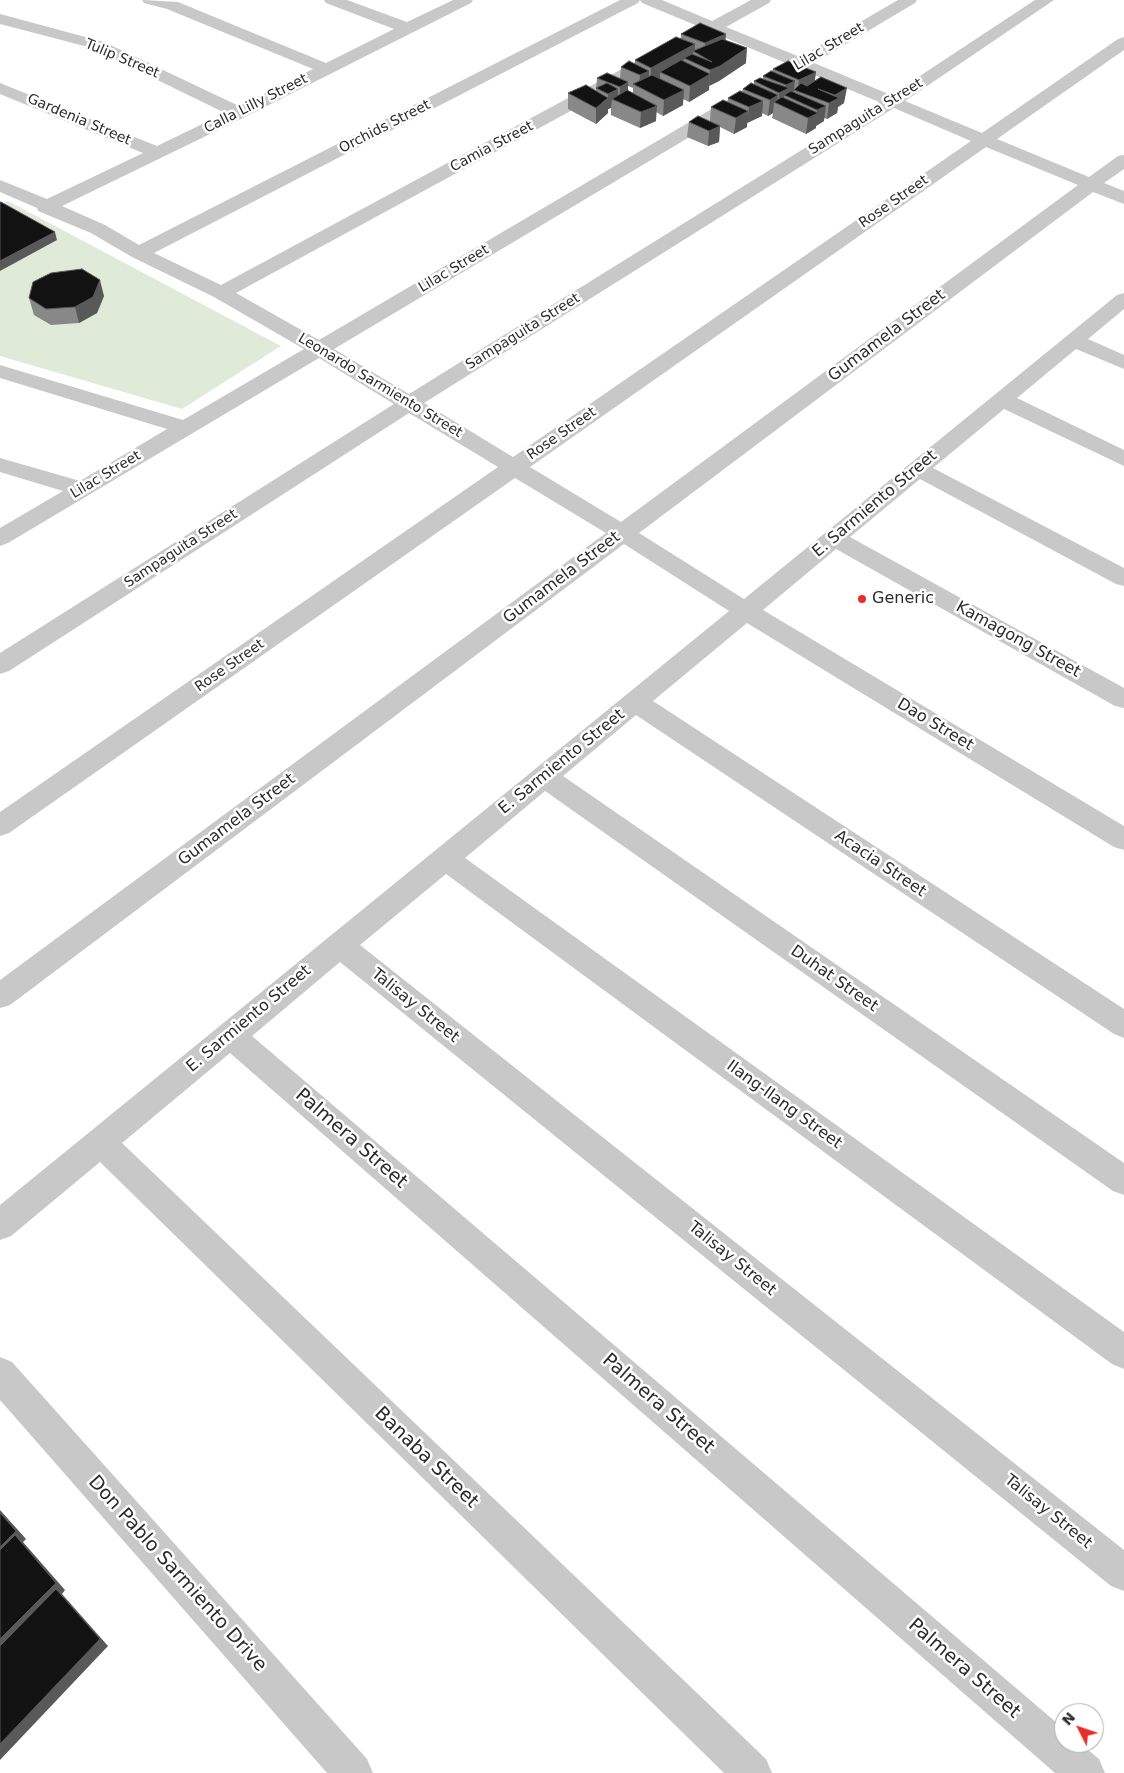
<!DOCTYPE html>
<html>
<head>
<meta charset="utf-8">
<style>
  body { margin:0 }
  #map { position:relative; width:1124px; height:1773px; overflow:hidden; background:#fff; font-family:"DejaVu Sans",sans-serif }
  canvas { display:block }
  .north { position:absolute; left:1054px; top:1703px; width:50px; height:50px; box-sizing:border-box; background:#fff; border:1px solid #aaa; border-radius:50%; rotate:311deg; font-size:14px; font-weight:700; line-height:20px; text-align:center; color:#2b2b2b }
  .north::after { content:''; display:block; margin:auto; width:18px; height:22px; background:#e72d28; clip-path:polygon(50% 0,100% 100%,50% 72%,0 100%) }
</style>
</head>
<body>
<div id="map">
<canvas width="1124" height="1773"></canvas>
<div class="north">N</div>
</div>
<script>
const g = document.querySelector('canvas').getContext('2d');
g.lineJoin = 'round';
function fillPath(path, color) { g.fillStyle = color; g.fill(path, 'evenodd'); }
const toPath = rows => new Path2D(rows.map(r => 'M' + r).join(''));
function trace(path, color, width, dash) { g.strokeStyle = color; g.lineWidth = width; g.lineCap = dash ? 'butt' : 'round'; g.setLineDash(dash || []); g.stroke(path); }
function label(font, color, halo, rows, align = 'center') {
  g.font = font + ' "DejaVu Sans",sans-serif'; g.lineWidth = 5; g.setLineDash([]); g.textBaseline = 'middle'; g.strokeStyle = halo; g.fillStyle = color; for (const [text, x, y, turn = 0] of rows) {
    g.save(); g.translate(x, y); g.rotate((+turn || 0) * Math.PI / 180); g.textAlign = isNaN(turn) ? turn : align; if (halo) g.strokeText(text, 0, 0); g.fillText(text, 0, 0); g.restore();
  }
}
const green = toPath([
  [8,201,281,346,182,409,0,356,0,205]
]);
const minor = toPath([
  [142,0,178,2,326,63,394,29,326,3,324,0,347,0,407,22,453,0,473,0,471,3,245,117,62,206,105,225,139,245,620,0,640,0,638,3,154,253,221,285,700,27,642,3,640,0,662,0,712,21,751,0,771,0,769,3,726,27,800,57,898,0,917,0,915,3,814,63,891,95,1035,0,1054,0,905,101,982,133,1118,39,1124,37,1124,50,997,139,1089,177,1118,156,1124,155,1124,169,1104,183,1124,191,1124,204,1093,192,639,533,744,599,1117,295,1124,293,1124,309,1088,339,1124,355,1124,369,1076,349,1017,398,1124,450,1124,466,1004,409,933,468,1124,568,1124,586,1116,584,920,479,850,537,1124,688,1124,708,1115,706,836,549,763,610,1124,826,1124,850,1114,847,747,623,653,701,1124,1009,1124,1038,1114,1034,636,715,563,776,1124,1163,1124,1195,1113,1191,545,791,465,858,1124,1332,1124,1369,1112,1364,446,874,360,945,1124,1550,1124,1591,1111,1586,340,962,252,1036,1064,1729,1064,1743,1080,1743,1099,1759,1105,1773,1055,1773,230,1053,122,1143,766,1759,772,1773,724,1773,100,1162,11,1236,0,1240,0,1205,729,611,624,544,10,1005,0,1008,0,980,606,533,515,478,9,833,0,836,0,812,498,467,409,413,9,671,0,674,0,653,394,404,319,358,8,543,0,546,0,528,63,491,0,472,0,458,80,481,167,429,0,378,0,365,183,420,304,349,214,297,132,257,91,233,38,211,37,208,0,192,0,180,47,199,143,153,0,94,0,83,157,146,225,113,92,48,0,24,0,14,104,42,239,106,313,69,167,9,144,3,142,0],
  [714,33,788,64,319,340,236,293,714,33],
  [802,70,879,102,409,394,334,349,802,70],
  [894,108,971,141,513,457,424,403,894,108],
  [986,147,1078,185,621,522,530,467,986,147],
  [0,1357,12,1362,367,1759,373,1773,327,1773,0,1400,0,1357]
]);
const wall = toPath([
  [681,34,726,40,746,63,719,81,709,86,709,90,689,102,683,99,683,105,663,116,656,112,656,121,640,128,611,115,611,108,608,109,608,113,596,124,568,109,568,93,596,91,597,78,620,79,621,67,635,64,635,60,681,38],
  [628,86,633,88,633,93,628,91],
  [773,69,816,72,814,81,821,77,844,103,838,107,837,113,827,119,824,118,824,121,816,126,816,128,806,134,772,118,773,113,768,116,762,113,762,116,747,123,747,127,734,134,720,127,719,142,708,146,687,137,689,122,710,121,711,107,728,102,728,98,742,92,743,89,754,85,754,81,763,79,763,76,772,71],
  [104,296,97,313,79,323,51,325,34,315,29,298]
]);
const shadedWall = toPath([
  [726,34,725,49,704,58,705,43],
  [695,44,695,53,693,51,692,61,684,58,683,65,660,72,660,78,650,83,651,68],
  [747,48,746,63,719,81,709,86,710,70],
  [649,71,649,86,639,87,640,75],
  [816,72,814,87,797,91,799,80],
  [710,74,709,90,689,102,690,86],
  [795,81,793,97,784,95,783,106,778,104,779,93,785,90,786,85],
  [628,82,628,98,619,103,620,87],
  [847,88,844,103,838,107,837,113,827,119,829,103,835,100,835,95],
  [618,89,618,102,612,99,611,108,608,109,608,113,596,124,596,108,608,99,608,94],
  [684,90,683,105,663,116,664,100],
  [778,95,777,104,774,102,773,113,768,116,770,100],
  [763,101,762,116,747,123,749,107],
  [657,106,656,121,640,128,641,112],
  [826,106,824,121,816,126,816,128,806,134,808,118,817,113,817,110],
  [748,111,747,127,734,134,736,118],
  [720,126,719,142,708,146,709,131],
  [55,232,57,240,0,271,0,261],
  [100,280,104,296,97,313,79,323,75,307],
  [0,1510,26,1539,23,1542,65,1590,62,1594,108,1646,0,1760]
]);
const building = toPath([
  [700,23,726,34,705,43,681,34,700,23],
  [676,37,695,44,651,68,635,60,676,37],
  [722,39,747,48,720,66,710,70,684,58,692,54,712,62,693,51,722,39],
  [681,60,710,74,690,86,660,72,681,60],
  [629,61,649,71,640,75,621,67,629,61],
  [788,61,816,72,799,80,773,69,788,61],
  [771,71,795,81,786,85,763,76,771,71],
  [607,73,628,82,620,87,597,78,607,73],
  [652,75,684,90,664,100,633,84,652,75],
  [821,77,847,88,835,95,818,89,839,98,829,103,794,90,801,83,807,86,821,77],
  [760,78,789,88,779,93,754,81,760,78],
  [607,83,618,89,608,94,596,88,607,83],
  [751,83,778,95,770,100,743,89,751,83],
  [586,85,608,98,596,108,568,93,586,85],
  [627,90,657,106,641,112,612,99,627,90],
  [740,91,763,101,749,107,728,98,740,91],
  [791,91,826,106,817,110,784,95,791,91],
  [782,97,818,113,808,118,774,102,782,97],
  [723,100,748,111,736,118,711,107,723,100],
  [698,116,720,126,709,131,689,122,698,116],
  [0,202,1,202,55,232,0,261,0,202],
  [82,269,100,280,93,297,75,307,46,309,29,298,33,282,51,273,82,269],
  [0,1513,16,1531,0,1547,0,1513],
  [15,1535,56,1583,0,1639,0,1550,15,1535],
  [56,1589,100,1639,0,1744,0,1646,56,1589]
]);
const markers = [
  [862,599,5,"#e72d28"]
];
const farStreetnames = [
  ["Lilac Street",829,47,-31],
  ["Tulip Street",122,59,23],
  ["Calla Lilly Street",256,104,-27],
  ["Sampaguita Street",866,117,-32],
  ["Gardenia Street",79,120,23],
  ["Orchids Street",385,127,-27],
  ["Camia Street",492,147,-28],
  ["Rose Street",894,202,-35],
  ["Lilac Street",454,269,-31],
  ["Sampaguita Street",523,332,-32],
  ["Leonardo Sarmiento Street",380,386,31],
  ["Rose Street",562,434,-35],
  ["Lilac Street",106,475,-31],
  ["Sampaguita Street",181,549,-33],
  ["Rose Street",230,666,-35]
];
const streetNames = [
  ["Gumamela Street",887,336,-37],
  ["E. Sarmiento Street",875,504,-40],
  ["Gumamela Street",562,578,-37],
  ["Kamagong Street",1018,640,29],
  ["Dao Street",935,725,31],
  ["E. Sarmiento Street",562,762,-39],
  ["Gumamela Street",237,820,-37],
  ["Acacia Street",880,864,34],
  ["Duhat Street",834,979,35],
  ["Talisay Street",415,1006,39],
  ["E. Sarmiento Street",249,1019,-40],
  ["Ilang-Ilang Street",784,1105,36],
  ["Talisay Street",732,1259,39],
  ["Talisay Street",1048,1512,39]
];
const poiNames = [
  ["Generic",872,599]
];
const nearStreetnames = [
  ["Palmera Street",351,1139,41],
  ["Palmera Street",658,1404,41],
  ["Banaba Street",426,1458,44],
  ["Don Pablo Sarmiento Drive",177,1574,48],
  ["Palmera Street",964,1669,41]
];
fillPath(green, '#e0ead8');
fillPath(minor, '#c8c8c8');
fillPath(wall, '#888');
fillPath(shadedWall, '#595959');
fillPath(building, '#121212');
trace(building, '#595959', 1);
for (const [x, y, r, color] of markers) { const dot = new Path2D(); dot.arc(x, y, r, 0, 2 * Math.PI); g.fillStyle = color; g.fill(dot); trace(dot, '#fff', 2); }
label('14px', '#2b2b2b', '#fff', farStreetnames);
label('16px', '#2b2b2b', '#fff', streetNames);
label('16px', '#2b2b2b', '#fff', poiNames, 'left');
label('19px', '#2b2b2b', '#fff', nearStreetnames);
</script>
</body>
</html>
